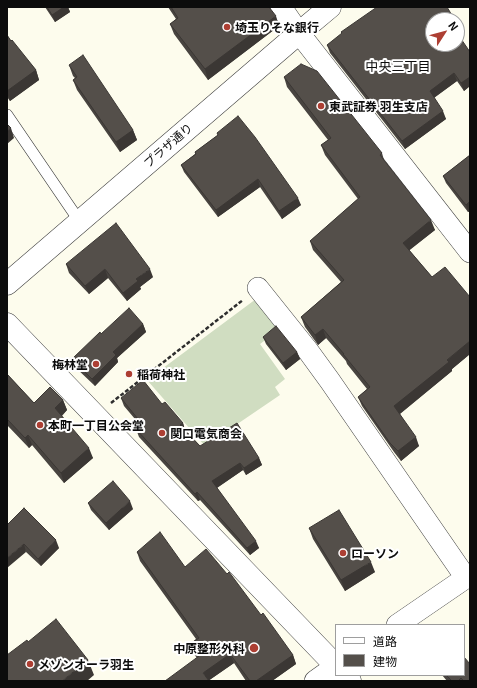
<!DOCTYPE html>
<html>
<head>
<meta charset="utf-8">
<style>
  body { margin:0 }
  #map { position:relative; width:477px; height:688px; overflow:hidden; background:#fdfced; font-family:Georgia,"Noto Sans JP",serif }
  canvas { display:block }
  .frame { position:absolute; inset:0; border:8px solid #0c0c0c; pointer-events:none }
  .legend { position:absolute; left:335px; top:624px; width:130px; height:52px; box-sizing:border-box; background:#fff; border:1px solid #9e9e9e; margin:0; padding:5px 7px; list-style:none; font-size:12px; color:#0c0c0c }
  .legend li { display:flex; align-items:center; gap:8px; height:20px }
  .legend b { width:20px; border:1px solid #9e9e9e }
  .north { position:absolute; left:425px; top:12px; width:40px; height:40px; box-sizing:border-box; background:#fff; border:1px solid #9e9e9e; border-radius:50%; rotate:54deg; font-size:11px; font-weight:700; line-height:16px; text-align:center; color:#0c0c0c }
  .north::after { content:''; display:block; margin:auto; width:14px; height:18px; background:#ad3f33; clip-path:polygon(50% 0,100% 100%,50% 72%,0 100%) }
</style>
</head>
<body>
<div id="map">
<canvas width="477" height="688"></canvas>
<div class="frame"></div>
<ul class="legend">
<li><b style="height:5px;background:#fff"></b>道路</li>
<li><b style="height:11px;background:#544f4a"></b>建物</li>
</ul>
<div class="north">N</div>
</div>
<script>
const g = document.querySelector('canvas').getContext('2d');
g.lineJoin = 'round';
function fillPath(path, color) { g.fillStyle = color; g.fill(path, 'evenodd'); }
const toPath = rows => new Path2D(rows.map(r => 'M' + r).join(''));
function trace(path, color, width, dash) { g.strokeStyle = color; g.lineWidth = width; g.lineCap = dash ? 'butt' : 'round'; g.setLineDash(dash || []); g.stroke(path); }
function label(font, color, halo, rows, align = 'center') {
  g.font = font + ' Georgia,"Noto Sans JP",serif'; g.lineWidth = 4; g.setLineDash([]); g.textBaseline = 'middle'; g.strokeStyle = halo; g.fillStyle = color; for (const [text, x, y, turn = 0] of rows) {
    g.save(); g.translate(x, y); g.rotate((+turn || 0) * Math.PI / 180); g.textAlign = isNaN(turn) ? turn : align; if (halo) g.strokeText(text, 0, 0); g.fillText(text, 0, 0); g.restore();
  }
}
const cemetery = toPath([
  [256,299,279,330,260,344,285,379,275,387,280,395,205,446,147,380]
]);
const path = toPath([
  [111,403,243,300]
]);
const service = toPath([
  [7,115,80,222]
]);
const minor = toPath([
  [281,7,299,33,470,252],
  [258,288,306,348,330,381,466,578],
  [397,625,470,575],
  [315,681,336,666]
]);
const tertiary = toPath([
  [7,284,299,33,330,7],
  [7,324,336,666],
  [344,675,350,681]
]);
const wall = toPath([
  [45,7,68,7,70,12,55,22],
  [168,7,269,7,279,26,208,80,174,34,170,24,176,19],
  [453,17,455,20,433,20,470,52,470,86,464,91,457,81,434,98,446,119,405,149,330,53,327,45,342,34,341,32],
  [7,35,11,41,36,70,39,80,10,101,7,97],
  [69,65,133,130,137,140,120,152,77,90,73,80,75,78,73,76],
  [284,77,382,153,384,160,435,230,409,250,432,277,470,297,470,354,452,369,452,371,400,414,419,446,401,461,394,452,362,406,358,397,367,389,347,364,346,361,326,338,318,345,305,327,301,317,341,282,313,250,310,241,358,199,325,155,321,145,328,140,287,87],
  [217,133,301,205,282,219,260,187,218,217,184,172,181,165,195,154,195,152,218,135],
  [470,155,470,211,468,212,446,183,443,176],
  [66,264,153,277,140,287,141,289,127,301,108,278,89,294,69,273],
  [143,324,146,332,117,358,118,362,95,386,75,367,72,359,101,334],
  [263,337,297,352,300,359,286,370,266,344],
  [7,374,34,403,63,400,67,410,62,416,93,458,64,483,32,445,29,448,7,425],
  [121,398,162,404,183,423,185,430,200,446,259,458,262,465,246,475,243,470,217,488,259,548,250,555,200,500,198,501,139,437,136,429,140,425,124,406],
  [88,503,133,509,109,530,91,510],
  [7,525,59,548,41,566,26,552],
  [309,528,375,572,345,591,313,539],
  [137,552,185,567,261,615,293,655,296,664,272,681,246,681,234,663,208,681,197,658,193,653,190,644,196,639,140,561],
  [442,675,464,675,470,681,447,681]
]);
const shadedWall = toPath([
  [64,7,68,7,70,12,55,22,52,15],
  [276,16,279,26,208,80,205,69],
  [453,17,455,20,449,20],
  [36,70,39,80,10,101,7,93,7,91],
  [454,73,457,81,432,99,430,91],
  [470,77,470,86,464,91,461,83],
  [443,111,446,119,405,149,402,141],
  [11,128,14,138,7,144,7,131],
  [133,130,137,140,120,152,116,142],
  [258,179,260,187,218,217,216,210],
  [298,198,301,205,282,219,279,211],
  [470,201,470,211,468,212,466,205],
  [431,220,435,230,406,253,403,243],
  [105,269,108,278,89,294,85,286],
  [150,269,153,277,140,287,141,289,127,301,123,293,136,279],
  [143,324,146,332,117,358,118,362,95,386,92,379,113,352],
  [323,329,326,338,318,345,315,335],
  [470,341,470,354,452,369,452,371,397,416,394,406],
  [297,352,300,359,286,370,283,363],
  [63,400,67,410,59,418,55,408],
  [183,423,185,430,180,425],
  [28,435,32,445,29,448,25,438],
  [416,437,419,446,401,461,398,451],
  [89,448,93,458,64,483,61,473],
  [259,458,262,465,246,475,244,468],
  [240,463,243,470,215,489,212,481],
  [197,492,200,500,198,501,195,494],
  [130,501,133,509,109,530,106,523],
  [56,540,59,548,41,566,38,559],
  [256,541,259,548,250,555,247,548],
  [24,544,26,552,7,568,7,558],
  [371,562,375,572,345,591,341,580],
  [230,654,234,663,208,681,203,673],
  [293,655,296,664,272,681,256,681],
  [88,660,94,675,87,681,62,681]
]);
const building = toPath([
  [47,7,64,7,52,15,47,7],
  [171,7,269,7,276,16,205,69,170,24,178,18,171,7],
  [377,7,447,7,453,17,449,20,433,20,433,44,457,44,457,33,470,52,470,77,461,83,454,73,430,91,443,111,402,141,327,45,342,33,341,32,377,7],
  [7,35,11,41,12,40,36,70,7,91,7,35],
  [83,55,133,130,116,142,73,80,77,77,69,65,83,55],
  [301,64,317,71,382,153,380,155,431,220,403,243,432,277,445,267,470,297,470,341,447,360,449,362,394,406,416,437,398,451,390,443,358,397,370,387,343,354,344,354,323,329,315,335,301,317,344,280,310,241,360,197,321,145,331,138,284,77,301,64],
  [238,116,255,137,298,198,279,211,258,179,216,210,181,165,196,154,195,152,218,135,217,133,238,116],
  [7,124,11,128,7,131,7,124],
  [470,155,470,201,466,205,443,176,470,155],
  [116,223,150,269,136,279,138,281,123,293,105,269,85,286,66,264,116,223],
  [129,308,143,324,113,352,116,355,92,379,72,359,100,332,101,334,129,308],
  [276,326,297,352,283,363,263,337,276,326],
  [7,374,34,403,50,387,63,400,55,408,89,448,61,473,28,435,25,438,7,419,7,374],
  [143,380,162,404,165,402,183,423,180,425,200,446,237,423,259,458,244,468,240,463,212,481,256,541,247,548,197,492,195,494,136,429,142,424,121,398,143,380],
  [113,481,130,501,106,523,88,503,113,481],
  [24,508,56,540,38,559,24,544,7,558,7,525,24,508],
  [339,510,371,562,341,580,309,528,339,510],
  [160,532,185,567,206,549,227,574,229,572,261,615,263,613,293,655,256,681,250,681,230,654,203,673,209,681,165,681,199,656,190,644,199,638,137,552,160,532],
  [56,619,88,660,62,681,7,681,7,655,27,640,28,642,56,619],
  [464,657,470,664,470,681,464,681,461,678,458,681,452,681,446,675,464,675,464,657]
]);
const markers = [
  [227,27,4,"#ad3f33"],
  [321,106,4,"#ad3f33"],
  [96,364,4,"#ad3f33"],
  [129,374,4,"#ad3f33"],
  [40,425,4,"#ad3f33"],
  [162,433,4,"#ad3f33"],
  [343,553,4,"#ad3f33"],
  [254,648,5,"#ad3f33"],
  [30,664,4,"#ad3f33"]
];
const poiNames = [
  ["埼玉りそな銀行",235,27],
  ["東武証券 羽生支店",329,106],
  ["梅林堂",88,364,"right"],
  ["稲荷神社",137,374],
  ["本町一丁目公会堂",48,425],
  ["関口電気商会",170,433],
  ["ローソン",351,553],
  ["中原整形外科",245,648,"right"],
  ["メゾンオーラ羽生",38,664]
];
const streetNames = [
  ["プラザ通り",168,145,-41]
];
const neighbourhoodNames = [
  ["中央三丁目",398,66]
];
fillPath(cemetery, '#d0ddc1');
trace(service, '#3f3f3f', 12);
trace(minor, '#3f3f3f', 22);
trace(tertiary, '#3f3f3f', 23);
trace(path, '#2e2e2e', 2.5, [4, 2]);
trace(service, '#fff', 11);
trace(minor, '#fff', 21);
trace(tertiary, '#fff', 22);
fillPath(wall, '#484440');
fillPath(shadedWall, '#3b3734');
fillPath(building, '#544f4a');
trace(building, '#3b3734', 1);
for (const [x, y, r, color] of markers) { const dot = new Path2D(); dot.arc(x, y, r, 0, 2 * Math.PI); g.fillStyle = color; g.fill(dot); trace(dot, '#fff', 1.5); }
label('bold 12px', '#0c0c0c', '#fff', poiNames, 'left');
label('12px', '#0c0c0c', '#fff', streetNames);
label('13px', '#0c0c0c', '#fff', neighbourhoodNames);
</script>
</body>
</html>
